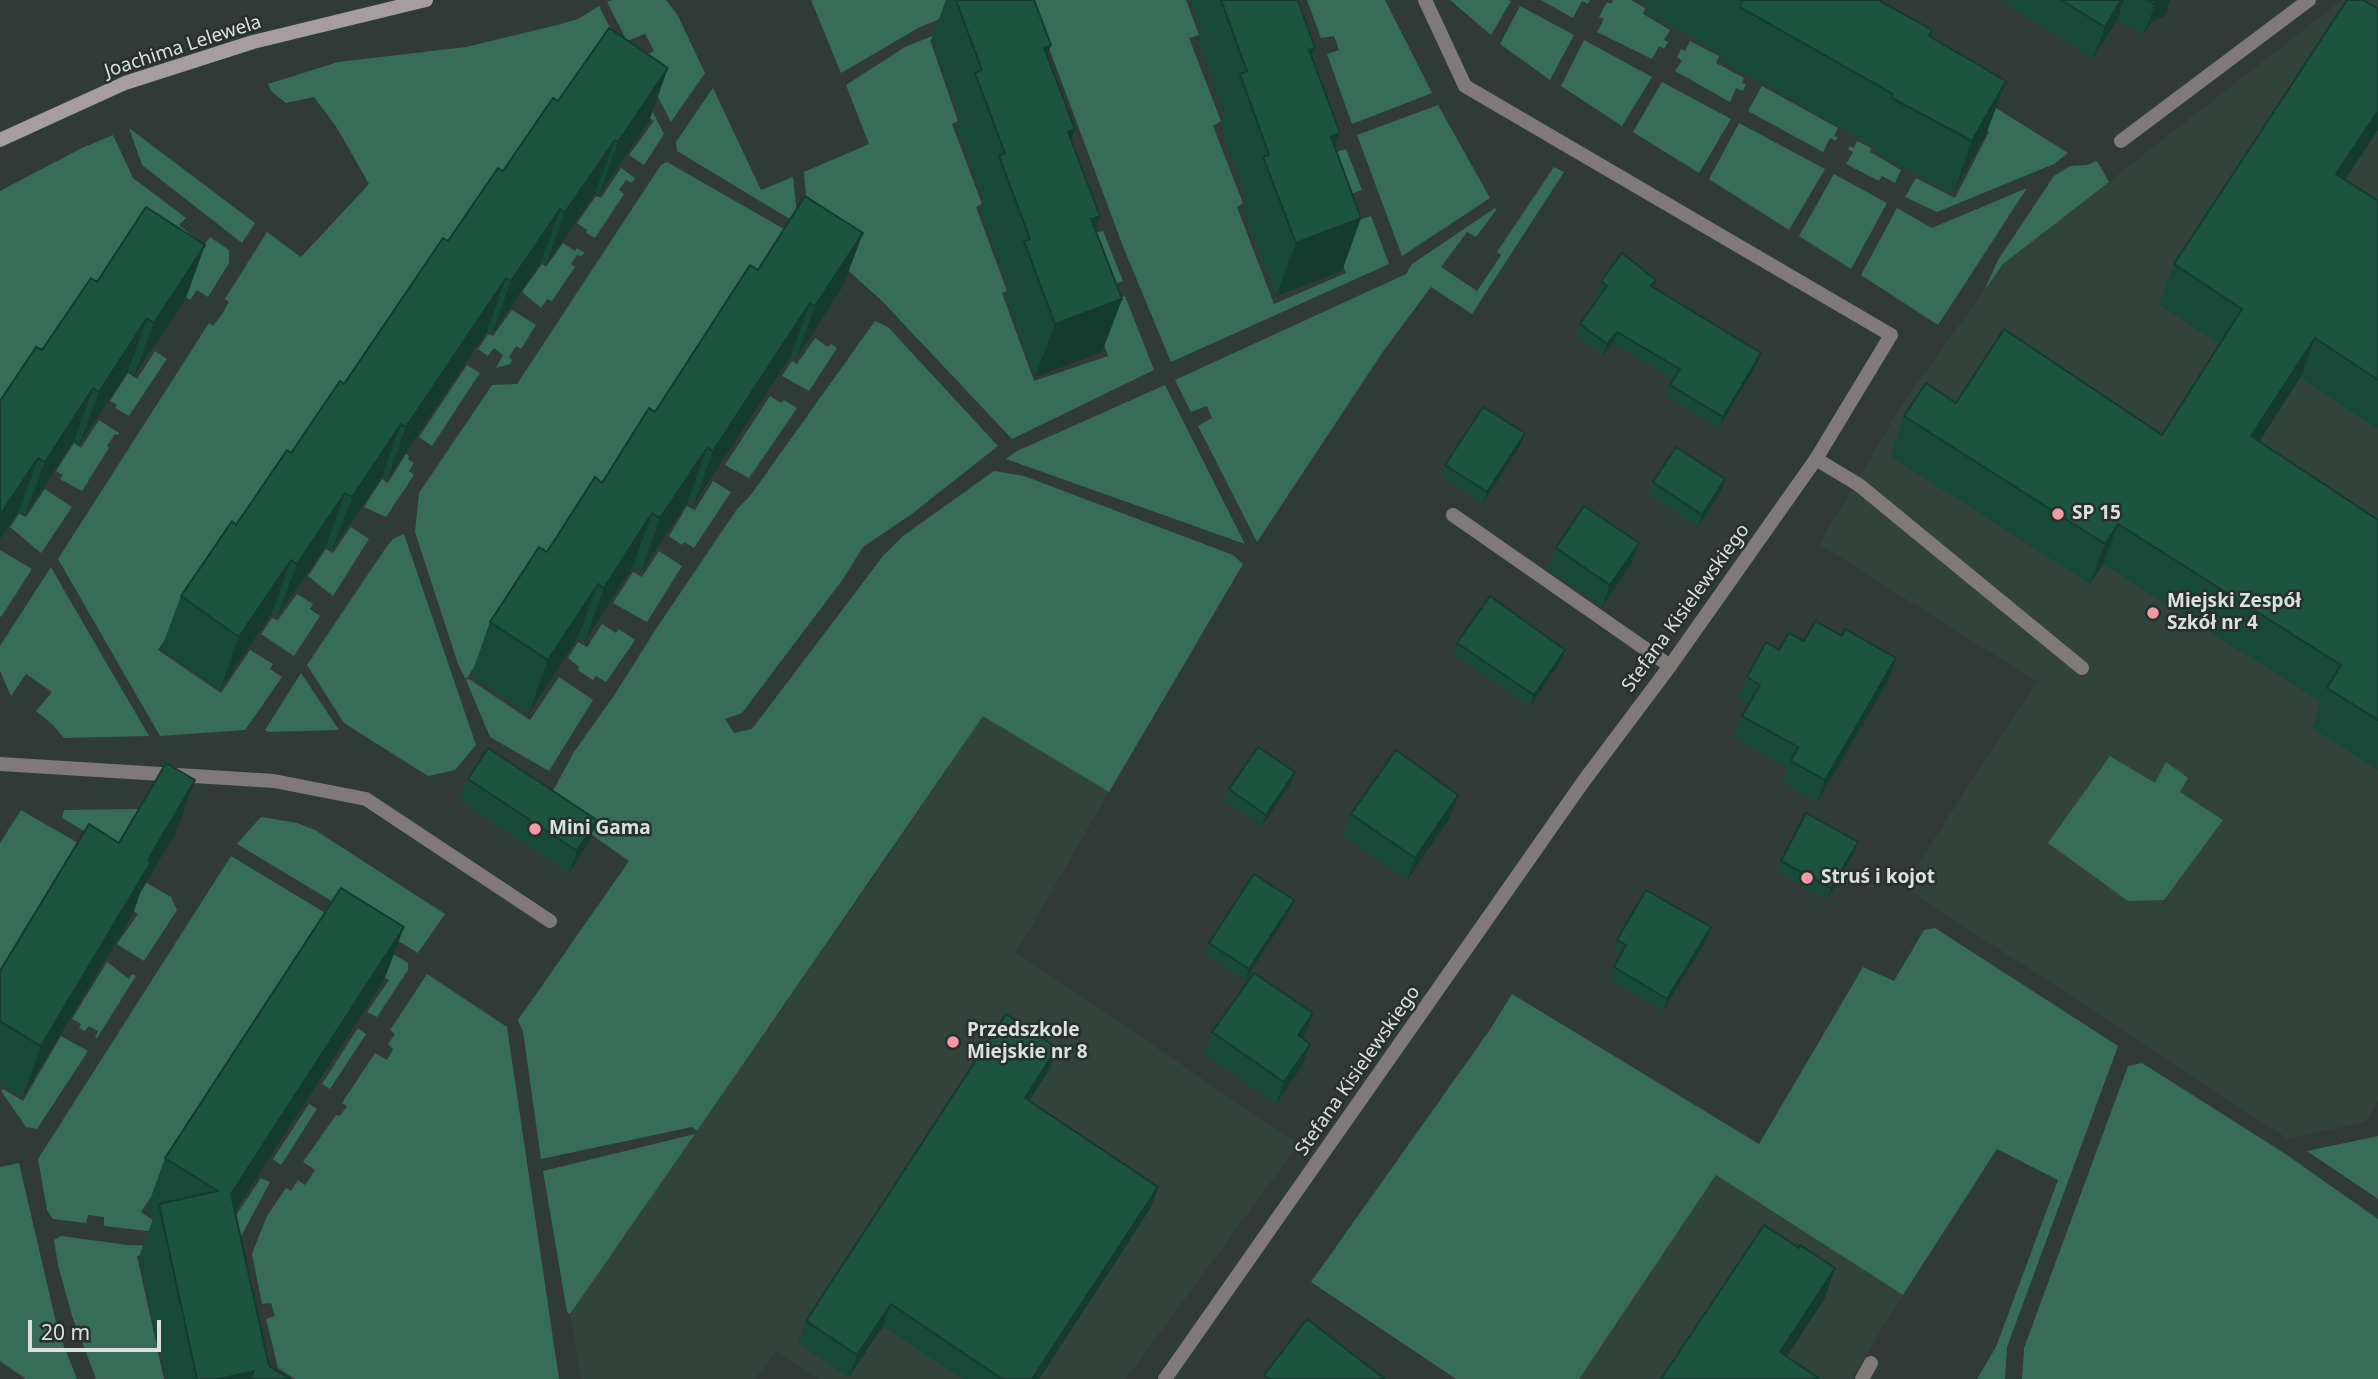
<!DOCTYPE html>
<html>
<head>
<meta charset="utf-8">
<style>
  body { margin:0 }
  #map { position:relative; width:2378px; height:1379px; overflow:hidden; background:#303a36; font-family:"Noto Sans",sans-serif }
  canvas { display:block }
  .scale { position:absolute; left:28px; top:1320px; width:133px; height:32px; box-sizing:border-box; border:4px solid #dbe1de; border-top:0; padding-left:9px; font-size:21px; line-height:24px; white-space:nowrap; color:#dbe1de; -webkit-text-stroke:5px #26302c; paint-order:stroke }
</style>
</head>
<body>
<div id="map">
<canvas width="2378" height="1379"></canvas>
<div class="scale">20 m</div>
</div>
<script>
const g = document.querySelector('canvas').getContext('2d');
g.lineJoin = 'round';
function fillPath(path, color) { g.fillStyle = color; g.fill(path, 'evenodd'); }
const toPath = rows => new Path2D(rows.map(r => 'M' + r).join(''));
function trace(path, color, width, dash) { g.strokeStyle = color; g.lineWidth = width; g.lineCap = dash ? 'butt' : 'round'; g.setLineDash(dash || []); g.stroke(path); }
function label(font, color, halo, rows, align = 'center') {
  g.font = font + ' "Noto Sans",sans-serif'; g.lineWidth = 5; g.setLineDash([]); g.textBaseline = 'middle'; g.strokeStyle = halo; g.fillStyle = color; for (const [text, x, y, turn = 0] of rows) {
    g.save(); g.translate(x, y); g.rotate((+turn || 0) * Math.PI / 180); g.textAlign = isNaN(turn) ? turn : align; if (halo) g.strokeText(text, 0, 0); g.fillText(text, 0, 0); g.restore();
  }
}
const built = toPath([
  [2342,0,2378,0,2378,1101,2365,1122,2288,1139,1903,886,2037,682,1819,544,1901,406,2003,264],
  [983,715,1109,792,1016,953,1299,1144,1126,1379,819,1379,777,1351,755,1379,581,1379,570,1314,894,848],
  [1716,1175,1903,1295,1851,1379,1579,1379]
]);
const green = toPath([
  [612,0,666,0,677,14,705,73,671,122,638,59,654,51,645,34,627,41,607,2],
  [811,0,988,0,920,27,841,73],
  [1031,0,1186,0,1199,35,1189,38,1221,121,1213,126,1243,203,1237,207,1274,304,1346,273,1330,229,1371,216,1389,264,1171,362,1124,249],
  [1307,0,1385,0,1432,93,1352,124,1327,54,1339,50,1334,36,1321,38],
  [1450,0,1508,0,1511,1,1491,35],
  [1541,0,1590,0,1588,4,1582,1,1573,18],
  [1613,0,1631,0,1645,8,1643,14,1670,30,1664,40,1668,42,1664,49,1659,46,1652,59,1597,32,1604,19,1599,17,1607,2,1611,4],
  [1823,0,2068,153,2054,164,1937,212,1905,197,1916,178,1955,198,1989,132,1913,88],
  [1018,1,1001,12,930,40,958,121,952,124,982,204,976,207,1007,291,1002,293,1034,381,1108,356,1091,309,1125,296,1154,370,1012,439,882,301,809,235,804,172,869,144,846,85,905,47],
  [599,6,664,134,644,165,629,155,654,121,588,77,211,570,158,650,221,693,250,650,273,664,270,669,282,677,245,730,160,736,58,559,209,323,213,326,222,314,229,302,225,299,267,232,301,257,369,184,337,128,314,97,286,103,271,91,268,84,338,62,466,47,557,25,578,19],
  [1520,6,1574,35,1550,80,1500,44],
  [1584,40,1652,77,1622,126,1561,86],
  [1690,41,1719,56,1716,63,1744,78,1742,83,1746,84,1743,91,1736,88,1730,102,1675,71,1682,61,1677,57,1681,49,1685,51],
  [1662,82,1731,119,1699,173,1633,132],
  [1762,86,1838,128,1834,136,1838,137,1836,141,1830,138,1823,152,1748,111],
  [713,88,761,190,793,177,798,224,677,151,676,142],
  [1438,105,1490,198,1402,256,1357,135],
  [1739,123,1825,169,1789,230,1709,179],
  [129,128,255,223,242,243,142,165],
  [113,135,133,178,186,218,179,225,204,245,210,237,229,250,229,263,208,297,197,290,190,300,124,254,0,416,0,191,82,148],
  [1857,141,1871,148,1870,152,1901,170,1895,183,1882,176,1879,181,1846,164,1853,152,1848,149,1850,146,1854,148],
  [1346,149,1362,190,1348,195,1333,153],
  [2097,161,2109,182,2003,264,1984,291,1998,260,2054,176,2070,166,2087,165],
  [667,162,784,229,815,258,518,596,467,678,465,678,458,664,415,532,419,493,492,385,517,384,661,165],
  [1554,167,1564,172,1472,314,1431,287,1382,353,1257,542,1198,426,1212,418,1207,406,1191,412,1175,380,1406,274,1412,264,1495,208,1496,210,1476,237,1467,232,1441,267,1477,291,1501,255,1497,252],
  [621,168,635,178,632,183,626,180,619,190,624,194,595,238,586,233,587,230,577,223,596,196,601,198],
  [1834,174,1887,203,1851,269,1799,236],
  [2027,188,1938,325,1861,275,1897,208,1932,228],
  [1103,231,1123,281,1105,287,1095,233],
  [563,243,575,251,577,248,585,253,581,256,577,255,571,264,575,267,552,301,547,299,541,308,522,292,542,264,546,267],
  [512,310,536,325,521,349,516,346,509,357,512,360,510,364,496,368,503,355,494,348,488,356,478,349,488,334,493,336],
  [875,321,888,327,998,446,913,513,863,547,843,579,742,713,725,719,734,733,752,729,883,556,903,536,994,471,1024,476,1233,555,1243,564,1109,792,983,716,697,1131,692,1127,541,1159,523,1032,518,1020,629,861,599,840,549,798,574,752,615,694,656,629,737,509,750,496],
  [815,338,828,347,831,344,837,348,809,391,782,376,792,361,797,364],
  [155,351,167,359,129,416,115,408,117,405,110,401,128,373,137,379],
  [467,365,480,373,432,446,419,437],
  [1165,385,1245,544,1006,459,1017,451],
  [770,396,781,403,784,400,797,408,749,478,725,465],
  [99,420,119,433,118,435,115,434,107,446,109,448,82,491,60,479,63,475,56,471,74,443,81,448],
  [406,454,409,456,408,459,414,463,409,471,414,475,386,517,364,507,382,479,388,483],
  [713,481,731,492,694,548,684,542,682,545,669,536,687,506,695,510],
  [45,489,72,507,41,553,10,527,19,514,26,517],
  [351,527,369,539,333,596,308,576,326,549,333,553],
  [404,534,476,745,455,770,428,776,344,723,307,665,387,546,393,539],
  [0,550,32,569,1,617,0,616],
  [659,551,682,566,647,622,613,603,633,572,642,577],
  [51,567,68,597,149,736,64,738,53,725,36,711,52,692,26,674,11,696,0,671,0,646],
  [297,594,313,604,310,609,320,616,294,656,261,634,272,618,278,620],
  [602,624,616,633,619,629,635,640,606,682,596,676,593,680,578,670,579,667,568,658,578,642,587,647],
  [301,673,339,730,268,732,265,730],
  [559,677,593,700,549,771,490,737,466,680,469,679,530,720],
  [2110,756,2155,783,2166,762,2188,778,2180,792,2223,820,2164,900,2128,901,2048,843],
  [141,809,125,855,62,818,64,810],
  [21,810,171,897,177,910,144,961,117,944,138,914,69,871,0,986,0,843],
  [261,817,297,823,315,830,445,914,418,953,237,844],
  [231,856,408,963,408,970,377,1017,367,1012,389,980,321,936,141,1212,166,1229,165,1233,104,1226,104,1217,88,1215,86,1223,53,1219,47,1210,38,1159],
  [1935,928,2118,1046,2007,1347,2005,1379,1977,1379,1996,1347,2058,1180,1997,1149,1903,1295,1716,1175,1579,1379,1456,1379,1311,1282,1489,1031,1512,994,1759,1144,1863,967,1894,981,1924,930],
  [107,962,129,979,132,974,136,976,97,1038,95,1037,98,1031,89,1026,85,1031,79,1028,81,1024,72,1019],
  [427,974,507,1027,559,1379,295,1379,278,1368,266,1319,275,1316,271,1303,262,1304,252,1254,255,1246,267,1216,286,1188,291,1191,298,1180,305,1185,315,1170,303,1162,336,1115,340,1116,347,1106,342,1103,375,1053,387,1060,393,1049,388,1044,395,1034,390,1030],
  [358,1028,366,1034,330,1089,322,1084],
  [61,1036,88,1051,37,1129,26,1127,1,1091,3,1089,23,1101],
  [2142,1063,2284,1153,2378,1219,2378,1379,2022,1379,2024,1348,2128,1066],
  [309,1104,317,1109,281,1165,273,1159],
  [695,1134,570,1314,567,1312,543,1171],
  [2378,1136,2378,1199,2307,1151],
  [19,1163,58,1331,77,1379,26,1379,0,1361,0,1167],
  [261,1178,270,1182,236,1246,233,1220],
  [61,1236,128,1245,167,1246,167,1249,137,1256,164,1379,96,1379,72,1316,58,1265,54,1240]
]);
const lane = toPath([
  [2121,141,2309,0],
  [1816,459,1859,485,2082,668],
  [1453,515,1670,666],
  [0,764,274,781,366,799,550,921],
  [1862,1379,1871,1363]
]);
const street = toPath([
  [1165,1379,1583,782,1670,666,1816,459,1891,335,1465,86,1425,0]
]);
const secondary = toPath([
  [0,140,125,83,253,42,426,0]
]);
const wall = toPath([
  [946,0,1034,0,1051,45,1047,57,1071,140,1095,229,1122,299,1102,352,1035,377,1005,294,1008,286,980,209,984,199,956,126,960,115,931,40],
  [1191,0,1298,0,1315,48,1312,57,1335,148,1342,271,1276,296,1244,210,1247,201,1221,127,1225,115,1198,41,1202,30],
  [1639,0,1878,0,1929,36,2006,81,1986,134,1953,194,1873,151,1874,147,1720,60,1723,55,1646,12,1649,5],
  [2006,0,2170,0,2164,17,2153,20,2143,35,2117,20,2093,58,2005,4],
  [2378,9,2378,130,2345,179,2378,201,2378,429,2300,378,2259,442,2378,520,2378,770,2312,728,2321,702,2103,564,2090,584,1890,456,1904,416,1956,403,2162,435,2220,344,2159,304,2174,264],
  [558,101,649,121,599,195,595,193,546,265,541,262,492,334,487,331,387,480,382,477,332,550,326,546,277,617,272,613,220,690,161,649,181,596,344,384,448,241],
  [758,270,843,286,796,359,791,356,694,504,688,501,641,572,633,566,585,641,578,637,529,713,471,676,490,622,602,483,655,412],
  [1656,280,1653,287,1761,353,1757,364,1719,428,1666,396,1670,385,1674,379,1613,343,1603,356,1576,335,1580,324,1601,295,1597,292,1601,281],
  [186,298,134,376,128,371,79,445,74,441,25,515,18,512,0,539,0,401,42,350],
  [1525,433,1521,444,1483,503,1440,476,1445,465],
  [1653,482,1721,491,1698,527,1648,494],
  [1556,548,1631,564,1602,607,1548,570],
  [1804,641,1889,680,1817,802,1783,782,1788,768,1734,738,1742,716,1749,705,1739,699,1747,677,1779,650],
  [1457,643,1565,650,1561,661,1530,706,1453,654],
  [468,779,597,820,589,842,569,873,460,801],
  [1291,783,1262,826,1225,801,1229,789],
  [1458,795,1450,817,1407,880,1343,836,1351,814],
  [176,832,140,893,133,914,22,1098,0,1084,0,971,119,843],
  [1854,853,1827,900,1777,872,1781,861],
  [1294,900,1290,911,1245,980,1205,954,1209,943],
  [404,927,384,980,235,1211,269,1366,290,1379,166,1379,139,1257,154,1216,146,1211,165,1158],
  [1707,939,1663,1011,1610,979,1621,955,1613,951,1617,940],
  [1212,1032,1305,1035,1302,1038,1310,1044,1302,1066,1276,1104,1204,1054],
  [1057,1048,1049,1070,1029,1101,1158,1187,1150,1209,1039,1379,962,1379,883,1326,849,1377,798,1343,806,1321]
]);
const shadedWall = toPath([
  [2121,0,2124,0,2117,20,2093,58,2105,27],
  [2157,0,2170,0,2164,17,2153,20,2143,35],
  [1051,45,1032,98,1044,48],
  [1315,48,1296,101,1309,50],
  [668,68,649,121,599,195,618,142],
  [2006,81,1986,134,1953,194,1972,141],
  [2378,111,2378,130,2322,214,2336,174],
  [1075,129,1056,182,1068,132],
  [1340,133,1321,186,1331,137],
  [615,140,595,193,546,265,565,212],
  [560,209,541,262,492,334,511,281],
  [1100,216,1080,269,1091,219],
  [1361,218,1342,271,1276,296,1296,243],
  [863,233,843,286,796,359,815,306],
  [205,245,186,298,134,376,154,323],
  [506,278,487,331,387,480,406,427],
  [1122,299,1102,352,1035,377,1055,324],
  [810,303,791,356,694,504,713,451],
  [147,318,128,371,79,445,99,392],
  [1617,332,1613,343,1603,356,1607,344],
  [2315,338,2300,378,2237,476,2251,436],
  [1761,353,1757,364,1719,428,1723,417],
  [93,388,74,441,25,515,45,462],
  [401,424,382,477,332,550,352,497],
  [1525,433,1521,444,1483,503,1487,492],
  [707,448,688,501,641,572,660,518],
  [38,458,18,512,0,539,0,515],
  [1725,479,1721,491,1698,527,1702,515],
  [345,493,326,546,277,617,297,564],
  [652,513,633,566,585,641,604,588],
  [2118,524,2103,564,2090,584,2105,544],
  [1639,543,1631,564,1602,607,1610,585],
  [291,560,272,613,220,690,239,637],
  [598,584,578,637,529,713,548,660],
  [1565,650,1561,661,1530,706,1534,695],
  [1896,658,1889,680,1817,802,1825,780],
  [1295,772,1291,783,1262,826,1266,815],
  [195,780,176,832,140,893,133,914,22,1098,41,1046],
  [1458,795,1450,817,1407,880,1415,858],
  [597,820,589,842,569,873,577,851],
  [1858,842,1854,853,1827,900,1831,888],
  [1294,900,1290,911,1245,980,1249,969],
  [404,927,384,980,212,1247,231,1194],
  [1711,927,1707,939,1663,1011,1667,999],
  [1313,1013,1305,1035,1290,1057,1298,1035],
  [1310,1044,1302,1066,1276,1104,1284,1082],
  [1057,1048,1049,1070,1017,1120,1025,1098],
  [1158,1187,1150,1209,1039,1379,1032,1379],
  [1835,1268,1824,1300,1772,1379,1780,1352],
  [891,1304,883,1326,849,1377,857,1355],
  [254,1371,251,1379,220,1379]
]);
const building = toPath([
  [956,0,1034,0,1051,45,1044,48,1075,129,1068,132,1100,216,1091,219,1122,299,1055,324,1024,241,1030,239,999,156,1005,153,975,73,982,70,956,0],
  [1221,0,1298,0,1315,48,1309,50,1340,133,1331,137,1361,218,1296,243,1263,157,1269,155,1240,74,1247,71,1221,0],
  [1739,0,1878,0,1932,30,1929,36,2006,81,1972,141,1892,98,1893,94,1740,7,1742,2,1739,0],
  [2061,0,2121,0,2105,27,2061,0],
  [2148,0,2157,0,2154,4,2148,0],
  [2347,0,2363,0,2378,9,2378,111,2336,174,2378,201,2378,380,2315,338,2251,436,2378,520,2378,720,2327,688,2341,665,2118,524,2105,544,1904,416,1926,383,1956,403,2004,329,2162,435,2242,309,2174,264,2347,0],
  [609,28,668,68,618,142,615,140,565,212,560,209,511,281,506,278,406,427,401,424,352,497,345,493,297,564,291,560,239,637,181,596,232,521,236,525,287,450,291,453,340,381,344,384,443,238,448,241,498,168,503,171,553,98,558,101,609,28],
  [805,196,863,233,815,306,810,303,713,451,707,448,660,518,652,513,604,588,598,584,548,660,490,622,539,547,547,552,595,477,602,483,649,408,655,412,750,265,758,270,805,196],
  [146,207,205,245,154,323,147,318,99,392,93,388,45,462,38,458,0,515,0,401,36,347,42,350,91,278,97,282,146,207],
  [1622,253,1656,280,1651,286,1761,353,1723,417,1670,385,1680,369,1617,332,1607,344,1580,324,1607,286,1601,281,1622,253],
  [1483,407,1525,433,1487,492,1445,465,1483,407],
  [1676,447,1725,479,1702,515,1653,482,1676,447],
  [1584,506,1639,543,1610,585,1556,548,1584,506],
  [1490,596,1565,650,1534,695,1457,643,1490,596],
  [1815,621,1842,636,1845,629,1896,658,1825,780,1791,761,1798,747,1742,716,1760,685,1747,677,1766,642,1779,650,1789,633,1804,641,1815,621],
  [1258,747,1295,772,1266,815,1229,789,1258,747],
  [488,748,597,820,577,851,468,779,488,748],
  [1396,750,1458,795,1415,858,1351,814,1396,750],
  [166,763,195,780,148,860,151,862,41,1046,0,1021,0,971,89,824,119,843,166,763],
  [1806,813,1858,842,1831,888,1781,861,1806,813],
  [1254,874,1294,900,1249,969,1209,943,1254,874],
  [341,888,404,927,231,1194,269,1366,290,1379,250,1379,254,1371,220,1379,197,1379,159,1204,218,1191,165,1158,341,888],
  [1646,890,1711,927,1667,999,1614,967,1626,945,1617,940,1646,890],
  [1254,973,1313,1013,1298,1035,1310,1044,1284,1082,1212,1032,1254,973],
  [1006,1014,1057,1048,1025,1098,1158,1187,1032,1379,1002,1379,891,1304,857,1355,806,1321,1006,1014],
  [1764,1225,1799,1248,1800,1245,1835,1268,1780,1352,1820,1379,1661,1379,1764,1225],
  [1307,1319,1385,1379,1269,1379,1264,1375,1307,1319]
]);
const markers = [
  [2058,514,7,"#f49aa4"],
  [2153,613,7,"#f49aa4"],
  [535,829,7,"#f49aa4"],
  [1807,878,7,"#f49aa4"],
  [953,1042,7,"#f49aa4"]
];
const streetNames = [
  ["Joachima Lelewela",183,47,-18],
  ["Stefana Kisielewskiego",1686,608,-54],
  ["Stefana Kisielewskiego",1358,1071,-55]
];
const poiNames = [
  ["SP 15",2072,514],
  ["Miejski Zespół",2167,602],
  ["Szkół nr 4",2167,624],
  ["Mini Gama",549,829],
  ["Struś i kojot",1821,878],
  ["Przedszkole",967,1031],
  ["Miejskie nr 8",967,1053]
];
fillPath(built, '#32433b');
fillPath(green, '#376d58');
trace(lane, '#7f7979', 14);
trace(street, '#7f7979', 14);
trace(secondary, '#a69d9e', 14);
fillPath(wall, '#184837');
fillPath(shadedWall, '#143b2d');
fillPath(building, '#1c5440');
trace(building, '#143b2d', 2);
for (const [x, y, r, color] of markers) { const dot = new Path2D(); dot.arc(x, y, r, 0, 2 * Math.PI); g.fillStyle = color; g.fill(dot); trace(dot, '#26302c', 2.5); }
label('19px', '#dbe1de', '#26302c', streetNames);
label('bold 19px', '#dbe1de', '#26302c', poiNames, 'left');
</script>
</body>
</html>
